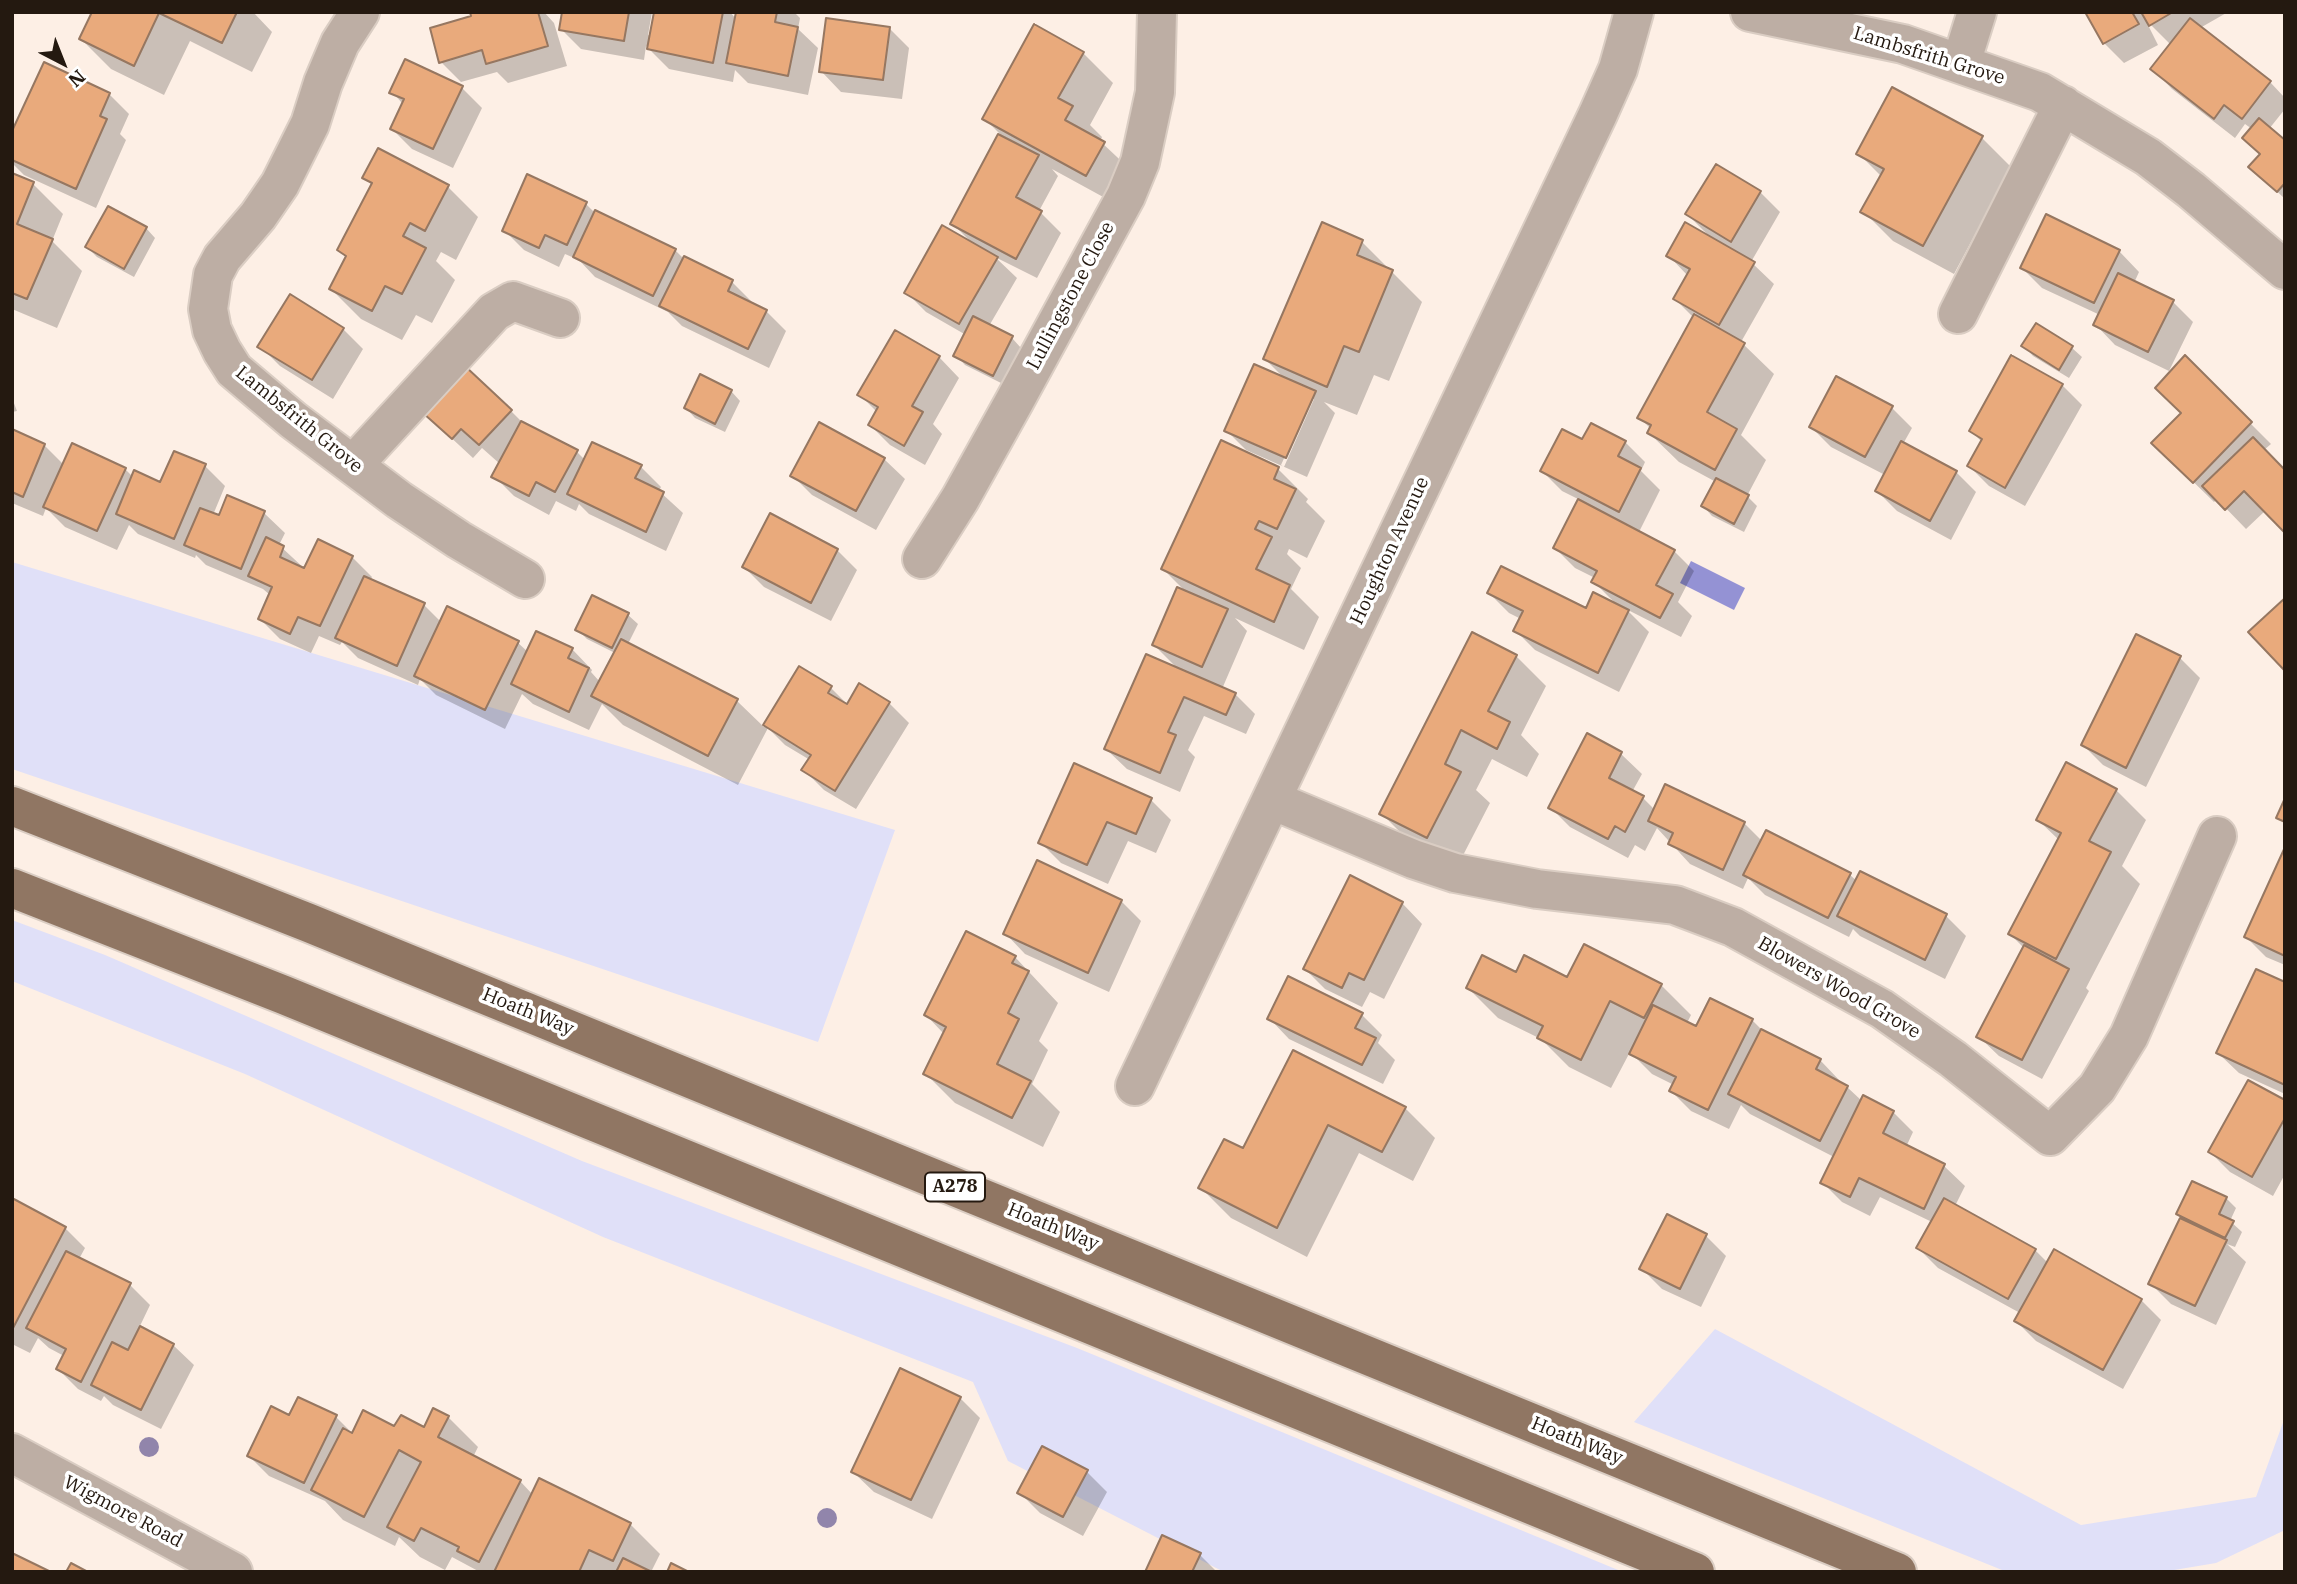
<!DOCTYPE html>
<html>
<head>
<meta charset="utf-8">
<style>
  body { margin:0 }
  #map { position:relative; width:2297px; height:1584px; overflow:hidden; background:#fdefe5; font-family:"IBM Plex Serif",serif }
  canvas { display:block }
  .frame { position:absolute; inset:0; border:14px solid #241910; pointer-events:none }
  .north { position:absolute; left:28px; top:28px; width:70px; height:70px; -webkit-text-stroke:5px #fff; paint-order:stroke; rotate:138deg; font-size:19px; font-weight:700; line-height:28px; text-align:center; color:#241910 }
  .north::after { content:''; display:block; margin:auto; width:24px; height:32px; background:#241910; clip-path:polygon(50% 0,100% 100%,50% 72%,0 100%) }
</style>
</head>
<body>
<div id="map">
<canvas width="2297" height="1584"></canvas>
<div class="frame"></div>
<div class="north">N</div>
</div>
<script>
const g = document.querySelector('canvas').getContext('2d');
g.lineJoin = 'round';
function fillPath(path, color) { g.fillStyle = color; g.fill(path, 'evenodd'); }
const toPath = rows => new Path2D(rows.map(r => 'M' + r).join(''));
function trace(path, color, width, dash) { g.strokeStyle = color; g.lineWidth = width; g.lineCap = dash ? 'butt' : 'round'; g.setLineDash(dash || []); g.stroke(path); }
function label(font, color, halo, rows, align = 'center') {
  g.font = font + ' "IBM Plex Serif",serif'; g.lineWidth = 7; g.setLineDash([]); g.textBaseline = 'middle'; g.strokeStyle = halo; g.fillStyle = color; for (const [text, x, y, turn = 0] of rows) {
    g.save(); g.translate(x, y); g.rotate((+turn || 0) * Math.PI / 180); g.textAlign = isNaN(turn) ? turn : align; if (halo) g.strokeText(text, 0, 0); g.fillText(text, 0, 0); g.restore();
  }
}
const green = toPath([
  [12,562,895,830,818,1042,12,769],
  [12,920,105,955,582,1161,1077,1348,1623,1572,1224,1572,1008,1461,973,1382,603,1237,245,1074,12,981],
  [1715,1329,2081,1525,2256,1497,2285,1417,2285,1530,2216,1563,2162,1572,2007,1572,1634,1422]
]);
const water = toPath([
  [1691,561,1745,588,1734,610,1680,583]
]);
const shadow = toPath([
  [94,12,253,12,272,32,252,72,190,41,164,95,111,69,81,39],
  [472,12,544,12,554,23,567,66,508,83,497,72,461,82,441,62,473,17],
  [563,12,652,12,648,35,651,36,656,12,730,12,736,19,738,12,794,12,800,18,798,29,818,48,808,95,748,83,735,70,733,82,669,69,646,46,644,60,581,49,561,29],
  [2087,12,2228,12,2200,28,2270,82,2285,98,2285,109,2269,129,2285,143,2285,199,2251,167,2262,155,2252,129,2245,124,2235,138,2172,89,2152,68,2171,45,2145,19,2158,45,2124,63,2104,43],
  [889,28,909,48,902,99,841,92,821,71],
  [1083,53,1113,83,1090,125,1102,137,1100,141,1134,173,1116,204,1052,169,1058,176,1039,211,1061,233,1037,278,995,257,1017,278,989,326,1012,338,1021,348,1003,384,965,365,956,355,966,335,926,312,906,292,971,242,952,223,1000,134,984,118],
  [462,88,482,108,453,168,412,149,392,129,403,104,392,92],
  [109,94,129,114,120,134,126,140,96,208,24,175,12,163,12,135],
  [1981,137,2011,167,1954,274,1893,241,1863,211,1881,176,1858,153],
  [378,150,448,187,478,217,456,260,441,252,436,261,455,280,432,323,416,315,402,340,361,319,331,289,347,258,339,250,373,186,364,177],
  [12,175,33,184,63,214,52,241,82,271,57,328,12,309],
  [1760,192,1780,212,1751,262,1774,284,1741,342,1774,374,1741,435,1766,460,1747,496,1757,506,1744,532,1712,516,1703,506,1716,482,1679,462,1649,433,1651,429,1639,417,1694,318,1675,299,1688,276,1668,255,1712,239,1687,214],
  [586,204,595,213,675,250,684,259,732,282,752,302,751,304,766,311,786,331,769,368,682,326,668,312,595,277,579,260,565,254,559,267,524,250,504,230],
  [146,228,155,238,134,277,97,257,87,247],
  [1362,242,1422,302,1389,381,1374,375,1357,415,1324,402,1335,413,1307,477,1246,450,1226,430,1286,380,1265,359],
  [1311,399,1314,399,1284,467,1281,465],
  [2119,251,2139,272,2134,283,2173,302,2193,322,2169,371,2115,345,2095,324,2100,315,2042,288,2022,268],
  [2036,325,2072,348,2082,357,2069,378,2033,356,2024,346],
  [343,329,363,349,333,399,280,366,260,346],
  [939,357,959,378,933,424,942,434,925,465,890,445,870,425,877,412,859,394],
  [2185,358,2271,444,2264,450,2265,511,2246,529,2217,499,2214,502,2174,463,2183,413],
  [2062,385,2082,405,2025,506,1989,486,1969,466,1982,442,1971,431],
  [731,391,740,401,725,432,695,418,686,408],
  [12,398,17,411,12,412],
  [1892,408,1912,428,1903,444,1956,472,1976,492,1951,540,1897,511,1877,491,1885,475,1831,447,1811,427],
  [511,411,524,424,577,452,585,460,641,467,661,487,659,491,683,513,666,551,589,514,579,504,576,511,556,501,549,515,514,496,494,476,500,464,482,448,473,458,446,433],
  [12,431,44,445,64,465,125,469,133,477,161,484,174,453,205,466,225,486,213,515,220,517,228,498,264,513,285,533,279,545,306,570,352,557,372,577,370,581,424,605,441,622,517,642,528,652,572,649,592,670,591,672,600,682,615,653,587,639,578,630,628,615,638,624,628,644,737,701,764,727,800,668,831,688,848,705,889,703,909,723,856,809,824,790,804,770,810,760,785,745,768,728,738,785,623,725,602,704,589,730,533,704,522,694,505,729,436,695,420,679,418,685,358,658,342,642,340,645,319,636,311,653,280,639,260,619,270,595,263,589,206,565,196,555,195,558,138,534,129,525,117,550,65,527,46,508,43,516,12,503],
  [1583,442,1625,442,1645,462,1641,471,1660,490,1639,532,1674,551,1694,571,1678,602,1692,616,1681,637,1626,609,1649,632,1619,692,1535,650,1515,630,1521,619,1509,613,1489,593,1587,610,1617,605,1593,581,1595,578,1575,568,1555,548,1580,500,1562,491,1542,471],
  [884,459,905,479,876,530,812,495,792,475],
  [1278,469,1308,499,1306,502,1325,521,1307,558,1289,549,1287,554,1301,568,1291,589,1319,617,1304,650,1235,618,1247,631,1222,689,1235,694,1255,714,1246,734,1204,716,1188,750,1195,757,1180,792,1127,769,1106,749,1178,669,1154,645,1188,594,1163,569],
  [837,550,857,570,831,621,764,587,744,567],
  [1516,656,1546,686,1521,735,1539,754,1527,777,1492,759,1476,790,1490,803,1457,867,1411,843,1381,813],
  [2180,658,2200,678,2146,787,2103,765,2083,745],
  [1588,736,1621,754,1642,774,1632,792,1643,798,1655,810,1744,823,1762,841,1766,833,1850,875,1857,881,1946,916,1966,936,1945,979,1860,936,1853,929,1849,937,1765,895,1748,878,1743,889,1690,864,1657,828,1645,851,1635,845,1628,858,1570,827,1550,807],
  [2116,790,2146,820,2122,866,2140,884,2086,988,2089,991,2042,1079,1999,1056,1978,1036,2024,948,2010,934,2059,840,2038,820],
  [1151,800,1171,820,1156,853,1128,841,1108,884,1061,863,1041,843],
  [2285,851,2285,965,2266,957,2246,937],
  [1121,901,1141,921,1109,992,1025,954,1005,933],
  [1402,903,1422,924,1384,999,1370,992,1362,1007,1325,989,1305,969],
  [1015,957,1058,1003,1039,1041,1048,1050,1032,1084,1060,1112,1043,1147,955,1103,925,1073,944,1034,926,1015],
  [1517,975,1661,985,1691,1015,1687,1023,1696,1028,1752,1020,1765,1033,1820,1060,1840,1081,1839,1083,1847,1087,1862,1101,1893,1112,1913,1132,1906,1147,1944,1166,1965,1186,1955,1206,2035,1250,2048,1263,2141,1300,2161,1320,2123,1389,2036,1341,2016,1321,2020,1313,1938,1268,1918,1248,1932,1222,1880,1197,1870,1216,1842,1202,1822,1182,1834,1157,1750,1114,1741,1105,1729,1129,1691,1111,1671,1091,1674,1085,1652,1074,1630,1052,1611,1088,1569,1067,1541,1039,1498,1018,1468,988],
  [2285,984,2285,1094,2239,1073,2218,1053],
  [1362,1015,1382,1035,1378,1043,1395,1060,1383,1084,1289,1039,1269,1018],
  [1294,1052,1405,1108,1435,1138,1413,1181,1359,1153,1307,1257,1231,1218,1201,1188,1244,1150],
  [2285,1102,2285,1174,2273,1196,2230,1172,2210,1152],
  [2226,1198,2236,1208,2230,1221,2242,1232,2235,1247,2227,1244,2246,1262,2216,1325,2171,1304,2151,1284,2188,1224,2178,1214],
  [12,1200,65,1228,85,1248,79,1259,130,1285,150,1305,139,1328,173,1345,194,1365,161,1429,113,1405,104,1396,101,1401,78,1389,58,1369,64,1356,49,1348,38,1338,30,1353,12,1344],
  [1706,1236,1726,1256,1701,1307,1662,1289,1642,1269],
  [960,1398,980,1418,932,1519,874,1492,853,1472],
  [290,1417,336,1417,353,1434,395,1429,425,1429,448,1417,478,1447,473,1457,520,1481,533,1495,630,1524,660,1554,651,1572,480,1572,452,1557,445,1570,420,1557,399,1537,395,1546,343,1520,325,1501,269,1476,249,1456],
  [1087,1472,1107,1492,1083,1536,1040,1513,1020,1493],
  [1200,1555,1217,1572,1147,1572]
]);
const building = toPath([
  [92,12,237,12,222,43,159,13,134,66,79,39,92,12],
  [470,12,538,12,548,46,486,64,482,50,439,63,430,28,471,16,470,12],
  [562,12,629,12,624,41,559,30,562,12],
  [654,12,723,12,713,63,647,49,654,12],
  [736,12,777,12,775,22,798,27,788,76,726,63,736,12],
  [2085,12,2132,12,2139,24,2103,44,2085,12],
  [2141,12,2173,12,2149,26,2141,12],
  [826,18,890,27,883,80,819,72,826,18],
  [2190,18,2271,81,2242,119,2224,105,2214,119,2150,69,2190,18],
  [1034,24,1084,52,1058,98,1073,106,1065,120,1105,142,1086,176,982,119,1034,24],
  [405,59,463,86,433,149,390,129,404,99,389,93,405,59],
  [44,62,110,93,100,116,107,119,76,189,12,160,12,131,44,62],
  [1892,87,1983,136,1923,246,1860,212,1884,169,1856,154,1892,87],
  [2259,118,2285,140,2285,183,2277,192,2248,167,2260,154,2242,138,2259,118],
  [998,134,1039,155,1016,197,1042,211,1016,259,950,224,998,134],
  [378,148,449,185,425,231,410,223,403,236,426,248,402,294,385,286,372,311,329,289,346,256,337,250,372,183,362,178,378,148],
  [1716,164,1761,191,1731,242,1685,214,1716,164],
  [12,173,34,182,17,224,53,239,27,299,12,293,12,173],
  [527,174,587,202,567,245,545,235,539,248,502,231,527,174],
  [108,206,147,227,124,269,85,247,108,206],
  [595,210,676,249,653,296,573,257,595,210],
  [2046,214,2120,250,2094,303,2020,268,2046,214],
  [1322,222,1363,240,1357,255,1393,270,1359,352,1344,346,1327,387,1263,359,1322,222],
  [1685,222,1755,262,1719,325,1673,299,1690,269,1666,256,1685,222],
  [942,225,998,257,959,324,904,293,942,225],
  [684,256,733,280,728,291,767,310,748,349,659,306,684,256],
  [2118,273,2174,300,2148,352,2093,325,2118,273],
  [290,294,344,328,312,380,257,347,290,294],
  [1694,314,1745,343,1707,412,1737,429,1715,470,1647,433,1651,425,1637,418,1694,314],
  [973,316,1013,336,993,376,953,356,973,316],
  [2036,323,2073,346,2059,370,2021,346,2036,323],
  [895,330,940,356,912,406,923,412,904,446,868,425,878,407,857,395,895,330],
  [2011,355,2063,384,2005,488,1967,466,1982,439,1969,431,2011,355],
  [2185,355,2252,422,2193,483,2151,443,2181,413,2155,388,2185,355],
  [1254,364,1316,391,1286,458,1224,431,1254,364],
  [466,367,512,410,479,445,461,429,452,439,423,413,466,367],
  [700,374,732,390,715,424,684,408,700,374],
  [1836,376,1893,406,1865,457,1809,427,1836,376],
  [521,421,578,450,555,492,536,482,529,496,491,477,521,421],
  [819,422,885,458,856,511,790,476,819,422],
  [1591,423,1626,441,1618,456,1641,468,1619,512,1540,471,1562,429,1582,439,1591,423],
  [12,429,45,444,23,497,12,492,12,429],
  [2253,437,2285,470,2285,533,2244,491,2225,510,2202,486,2253,437],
  [1221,440,1279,467,1274,479,1296,489,1277,529,1259,521,1255,529,1272,537,1256,569,1290,585,1274,622,1161,569,1221,440],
  [1901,441,1957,471,1930,521,1875,491,1901,441],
  [592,442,642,465,635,478,664,492,646,532,567,494,592,442],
  [72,443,126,468,97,531,43,507,72,443],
  [174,451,206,464,174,539,116,514,134,470,160,482,174,451],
  [1716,478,1749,495,1734,524,1701,506,1716,478],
  [227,495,265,511,241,569,184,545,200,508,219,515,227,495],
  [1578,499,1675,550,1656,585,1673,594,1660,618,1591,582,1597,571,1553,548,1578,499],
  [770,513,838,549,811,603,742,567,770,513],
  [266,537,284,546,280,557,304,568,318,539,353,556,320,626,298,617,290,634,258,619,272,587,248,576,266,537],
  [1501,566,1586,608,1593,592,1629,610,1598,673,1513,631,1523,611,1487,593,1501,566],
  [364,576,425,603,397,666,335,638,364,576],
  [1177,587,1228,609,1202,667,1152,645,1177,587],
  [592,595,629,613,612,648,575,630,592,595],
  [2285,598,2285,671,2248,632,2285,598],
  [447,606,519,641,485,710,414,676,447,606],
  [536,631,573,648,568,658,589,668,569,712,511,684,536,631],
  [1472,632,1517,655,1488,711,1510,722,1497,749,1461,730,1445,764,1461,772,1427,838,1379,814,1472,632],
  [2136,634,2181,656,2126,768,2081,745,2136,634],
  [621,639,738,699,708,756,591,696,621,639],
  [1146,654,1236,693,1226,715,1184,697,1168,732,1176,735,1160,773,1104,749,1146,654],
  [799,666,832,686,828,693,847,704,859,683,890,702,835,791,801,770,811,755,763,725,799,666],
  [1587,733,1622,752,1609,778,1644,796,1625,832,1615,826,1608,839,1548,808,1587,733],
  [2066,762,2117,789,2089,841,2111,852,2056,959,2008,934,2061,833,2036,820,2066,762],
  [1074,763,1152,798,1136,834,1107,822,1087,865,1038,843,1074,763],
  [1665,784,1745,822,1723,870,1668,844,1673,833,1648,821,1665,784],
  [2285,798,2285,822,2276,818,2285,798],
  [1766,830,1851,873,1828,918,1743,875,1766,830],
  [2285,847,2285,956,2244,937,2285,847],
  [1037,860,1122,900,1088,973,1003,934,1037,860],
  [1860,871,1947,914,1925,960,1837,916,1860,871],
  [1350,875,1403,902,1364,980,1349,973,1342,988,1303,969,1350,875],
  [966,931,1016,956,1012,963,1029,971,1008,1013,1019,1019,997,1064,1031,1081,1012,1118,923,1074,946,1027,924,1015,966,931],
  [1584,944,1662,984,1644,1018,1610,1001,1581,1060,1537,1038,1543,1026,1466,988,1482,955,1516,972,1524,955,1567,977,1584,944],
  [2024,945,2069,969,2022,1060,1976,1037,2024,945],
  [2256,969,2285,982,2285,1085,2216,1053,2256,969],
  [1288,976,1363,1013,1355,1028,1376,1038,1362,1065,1267,1019,1288,976],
  [1710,998,1753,1019,1708,1110,1669,1091,1676,1077,1629,1054,1653,1005,1696,1026,1710,998],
  [1761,1029,1821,1059,1816,1069,1848,1086,1820,1141,1728,1094,1761,1029],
  [1293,1050,1406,1107,1382,1152,1328,1125,1277,1228,1198,1188,1224,1139,1243,1148,1293,1050],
  [2248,1080,2285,1100,2285,1118,2252,1177,2208,1152,2248,1080],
  [1863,1095,1894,1111,1883,1133,1945,1164,1924,1209,1859,1178,1850,1197,1820,1183,1863,1095],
  [2192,1181,2227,1197,2219,1214,2234,1221,2225,1238,2176,1214,2192,1181],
  [12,1198,66,1227,12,1330,12,1198],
  [1944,1198,2036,1249,2008,1299,1916,1248,1944,1198],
  [1667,1214,1707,1234,1680,1289,1639,1269,1667,1214],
  [2180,1218,2227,1240,2195,1306,2148,1284,2180,1218],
  [2054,1249,2142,1299,2103,1370,2014,1321,2054,1249],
  [66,1251,131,1283,81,1382,56,1369,66,1349,26,1328,66,1251],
  [140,1326,174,1344,141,1410,91,1385,112,1342,128,1350,140,1326],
  [900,1368,961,1397,911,1500,851,1472,900,1368],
  [298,1397,337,1415,304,1483,247,1456,271,1406,289,1415,298,1397],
  [433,1408,449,1416,438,1437,521,1480,479,1562,457,1551,459,1547,421,1528,414,1541,387,1527,421,1462,399,1450,364,1517,311,1490,343,1428,352,1433,363,1410,394,1426,401,1415,424,1427,433,1408],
  [1042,1446,1088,1470,1063,1517,1017,1493,1042,1446],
  [539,1478,631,1523,613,1561,589,1550,579,1572,494,1572,539,1478],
  [1162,1535,1201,1553,1192,1572,1145,1572,1162,1535],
  [12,1553,51,1572,12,1572,12,1553],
  [623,1558,652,1572,616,1572,623,1558],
  [71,1563,88,1572,66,1572,71,1563],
  [671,1563,689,1572,667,1572,671,1563]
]);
const minor = toPath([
  [360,12,340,43,323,83,310,124,280,184,258,216,222,258,213,275,208,309,212,330,222,351,234,370,293,420,399,500,459,540,525,579],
  [1750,12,1903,44,2040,92,2148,157,2191,190,2285,270],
  [1961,63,1977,12],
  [1958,314,2063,105],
  [353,465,494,312,513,301,560,318],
  [922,559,960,499,1014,402,1126,196,1140,162,1155,92,1157,12],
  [1272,800,1413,859,1455,873,1537,889,1675,905,1733,927,1882,1009,1953,1059,2050,1136,2097,1088,2129,1036,2217,836],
  [1135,1086,1598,114,1618,69,1634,12],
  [12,1453,233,1572]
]);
const major = toPath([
  [12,806,309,923,1897,1572],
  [12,888,284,995,1695,1572]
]);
const trees = [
  [149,1447],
  [827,1518]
];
const shields = [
  [955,1187,60]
];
const shieldNames = [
  ["A278",955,1187]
];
const streetNames = [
  ["Lambsfrith Grove",1929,56,17],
  ["Lullingstone Close",1071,296,-62],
  ["Lambsfrith Grove",299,420,39],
  ["Houghton Avenue",1390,551,-65],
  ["Blowers Wood Grove",1839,988,30],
  ["Hoath Way",528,1012,22],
  ["Hoath Way",1053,1227,22],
  ["Hoath Way",1577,1441,22],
  ["Wigmore Road",123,1512,28]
];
fillPath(green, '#e0e0f8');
fillPath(water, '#9492d4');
fillPath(shadow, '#0003');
fillPath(building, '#e9aa7c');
trace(building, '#967761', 2);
trace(minor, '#dacdc3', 42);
trace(major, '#dacdc3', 42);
trace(minor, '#bdaea4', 38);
trace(major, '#907663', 38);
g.fillStyle = '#9185ab';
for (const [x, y] of trees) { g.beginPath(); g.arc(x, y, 10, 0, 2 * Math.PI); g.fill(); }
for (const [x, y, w] of shields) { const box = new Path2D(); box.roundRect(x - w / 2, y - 14.5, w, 29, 5); g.fillStyle = '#fff'; g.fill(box); trace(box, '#241910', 2); }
label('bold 18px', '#241910', null, shieldNames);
label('19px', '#241910', '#fff', streetNames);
</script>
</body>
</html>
